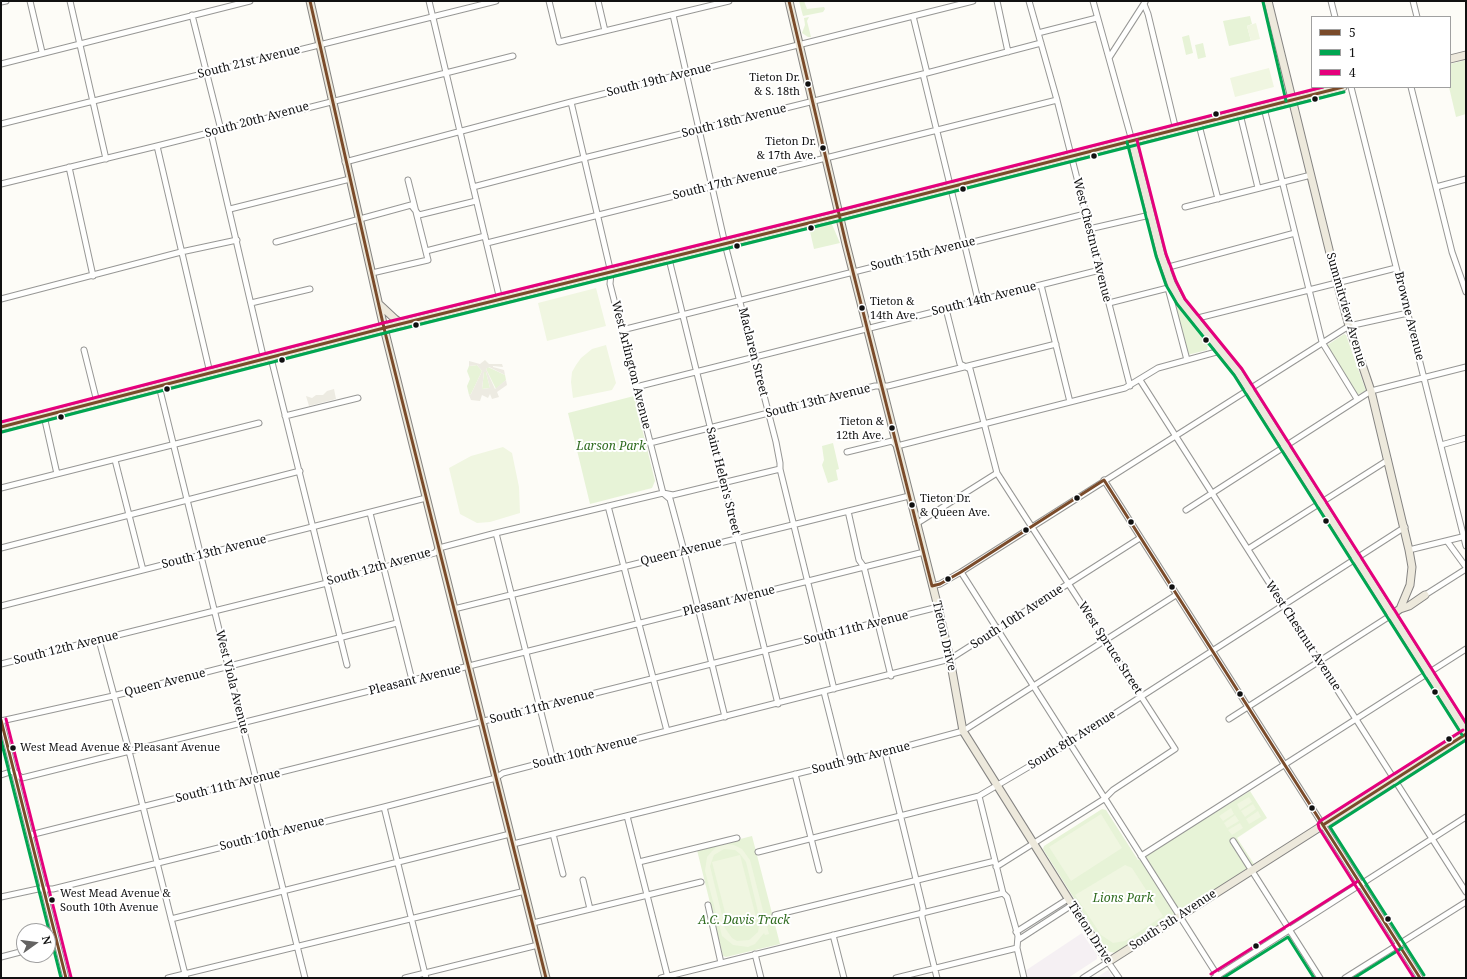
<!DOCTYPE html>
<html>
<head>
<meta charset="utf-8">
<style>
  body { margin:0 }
  #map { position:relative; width:1467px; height:979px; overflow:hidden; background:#fdfcf7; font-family:"Noto Serif",serif }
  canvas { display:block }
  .frame { position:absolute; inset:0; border:2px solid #111; pointer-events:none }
  .legend { position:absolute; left:1311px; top:16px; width:140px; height:72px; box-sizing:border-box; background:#fff; border:1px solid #a0a0a0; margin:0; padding:5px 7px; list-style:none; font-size:12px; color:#111 }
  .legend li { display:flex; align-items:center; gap:8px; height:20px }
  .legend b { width:20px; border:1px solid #a0a0a0 }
  .north { position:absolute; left:16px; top:923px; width:40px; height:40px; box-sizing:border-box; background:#fff; border:1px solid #a0a0a0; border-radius:50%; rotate:76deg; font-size:11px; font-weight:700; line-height:16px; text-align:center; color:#111 }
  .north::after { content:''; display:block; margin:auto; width:14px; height:18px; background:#646362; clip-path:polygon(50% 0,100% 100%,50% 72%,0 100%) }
</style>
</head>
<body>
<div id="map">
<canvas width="1467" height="979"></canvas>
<div class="frame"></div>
<ul class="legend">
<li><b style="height:5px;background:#7a4b2a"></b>5</li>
<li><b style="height:5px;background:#00a651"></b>1</li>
<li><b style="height:5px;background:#e5007d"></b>4</li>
</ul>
<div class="north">N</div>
</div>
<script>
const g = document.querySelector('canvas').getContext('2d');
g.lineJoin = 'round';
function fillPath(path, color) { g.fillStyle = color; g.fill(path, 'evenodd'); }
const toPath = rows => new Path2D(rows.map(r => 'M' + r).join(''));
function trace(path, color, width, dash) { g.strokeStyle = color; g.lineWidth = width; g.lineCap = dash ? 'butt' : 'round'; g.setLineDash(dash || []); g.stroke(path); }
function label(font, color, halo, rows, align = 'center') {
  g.font = font + ' "Noto Serif",serif'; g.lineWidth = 4; g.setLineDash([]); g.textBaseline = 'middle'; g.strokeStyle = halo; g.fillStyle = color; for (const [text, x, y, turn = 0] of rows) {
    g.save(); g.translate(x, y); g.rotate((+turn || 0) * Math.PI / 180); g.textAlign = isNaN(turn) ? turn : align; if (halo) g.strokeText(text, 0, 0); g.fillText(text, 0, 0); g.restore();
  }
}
const industrial = toPath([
  [1082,933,1097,955,1097,959,1068,978,1028,978,1025,971],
  [1108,970,1113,978,1096,978]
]);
const green = toPath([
  [799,1,804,1,807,9,824,7,825,9,823,12,803,16],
  [1250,16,1252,24,1247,26,1251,41,1229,46,1223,21],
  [809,17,807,21,811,37,808,37,802,33,805,25,804,18],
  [1189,35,1193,53,1186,55,1182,37],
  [1203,43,1206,57,1198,59,1195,45],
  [1466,60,1466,114,1456,117,1449,87,1450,64],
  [831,222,840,243,814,249,809,227],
  [1174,300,1208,345,1207,350,1187,355,1173,302],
  [1344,334,1346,335,1366,391,1359,394,1357,395,1326,346],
  [477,365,482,371,471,394,469,395,467,386,470,379,467,371,469,366],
  [488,367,505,375,506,380,496,389,486,369],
  [484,372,486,372,490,388,482,389],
  [634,396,655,481,652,488,590,504,568,413],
  [833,443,839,469,836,470,838,480,828,483,822,465,824,460,822,446],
  [1250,791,1267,818,1237,838,1254,864,1116,953,1110,952,1106,949,1043,849,1044,846,1102,809,1106,810,1138,860],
  [752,836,780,944,726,957,723,956,697,850]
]);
const pitch = toPath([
  [1256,23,1260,39,1251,41,1247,26],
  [1269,68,1274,87,1235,97,1230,78],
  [596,288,606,326,547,341,538,303],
  [606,345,616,383,612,390,573,398,571,382,572,372,576,365,581,358,592,349],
  [503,447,512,453,519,487,520,513,490,522,477,523,460,514,449,468,471,456],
  [1249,797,1252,802,1240,810,1237,804],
  [1253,804,1256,809,1245,817,1241,811],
  [1231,808,1234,814,1223,821,1219,816],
  [1258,811,1261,817,1249,824,1246,819],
  [1101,814,1122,848,1071,881,1049,847],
  [1235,815,1239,821,1227,828,1224,823],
  [1240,823,1243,828,1232,835,1228,830],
  [726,844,734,845,742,849,750,860,769,934,765,935,764,933,755,944,748,947,733,945,722,936,705,871,707,857,712,851,718,846],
  [724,849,735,850,740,854,746,862,760,920,758,932,749,940,737,941,732,938,725,928,710,866,714,855],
  [740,855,756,917,728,924,712,862],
  [1125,865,1132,868,1163,916,1125,941,1113,943,1101,935,1075,895]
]);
const plaza = toPath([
  [485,360,489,364,502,364,503,367,493,366,493,367,504,370,505,375,489,367,486,369,495,389,506,380,507,385,497,392,499,397,492,399,490,394,488,398,482,395,480,401,471,400,469,395,471,394,482,371,477,365,469,366,469,361,480,364],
  [484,372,486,372,490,388,482,389],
  [334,389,336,399,309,406,306,396,312,398,316,395,323,395,327,391]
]);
const minor = toPath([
  [30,1,42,52],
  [70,1,106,159],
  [429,1,500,300],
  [549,1,559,42,729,1],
  [598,1,605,31],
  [997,1,1008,52],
  [1029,1,1057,100,1130,386],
  [1093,1,1132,141],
  [1331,1,1335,17],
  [1413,1,1417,17],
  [1,2,6,1],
  [1144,4,1148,14,1176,130],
  [192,15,221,130],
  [673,15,725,244,776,442,780,463,780,469,834,689],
  [913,16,927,73],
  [1038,33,1097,18],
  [1109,58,1145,2],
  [1,64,250,1],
  [923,74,978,300],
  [1351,87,1466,546],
  [1411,87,1452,252,1466,292],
  [571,102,611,273,610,284,663,493,670,499,684,551,725,717],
  [1264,108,1322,342,1357,399],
  [1240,114,1258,188],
  [1,124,496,1],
  [1199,125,1218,199],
  [211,133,264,360],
  [157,146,210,373],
  [345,162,571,102,973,1],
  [69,167,93,276],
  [1,184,157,146,513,56],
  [473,187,584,158,923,74,1041,43],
  [1436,187,1466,179],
  [1185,207,1311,175],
  [230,209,350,179],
  [1089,229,1150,215],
  [276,242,411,205,419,215,476,201],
  [487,243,1057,100],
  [426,251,485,236],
  [669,259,778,704],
  [1165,268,1295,233],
  [372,273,428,260,408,180],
  [1041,285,1070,402],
  [1168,288,1187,360],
  [1,299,181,252,237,240],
  [251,303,310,289],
  [1109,303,1168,288],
  [946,309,960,364,970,369,997,473,1175,749,1113,790,1104,799,996,867],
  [1194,319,1396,268],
  [622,330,1085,214],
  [84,350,97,402],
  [271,358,347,665],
  [1140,380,1466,892],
  [159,386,305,978],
  [636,387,1100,270],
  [44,416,57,474],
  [285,416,358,398],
  [650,443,875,386,888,386,1056,344],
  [1441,445,1466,438],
  [847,452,892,441,897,446,1125,388,1158,368,1220,351],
  [115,460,143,570],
  [1104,480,1420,978],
  [1,488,259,423],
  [608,506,667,731],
  [1186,510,1371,391,1466,367],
  [848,511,859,560,864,567,891,676],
  [370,513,412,680],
  [916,524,997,473],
  [496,533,553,760],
  [1447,541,1466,567],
  [1,548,300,471],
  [1248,549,1388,460],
  [1409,550,1466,536],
  [961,572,1219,978],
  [932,586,940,584,961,572,1349,326,1408,313],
  [1425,595,1466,569],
  [1,606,426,498],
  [454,609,909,496],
  [99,640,129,751,186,978],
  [1,664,327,583,435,553,439,548,496,533,663,493,673,495,780,469],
  [824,692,842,763],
  [1229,719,1393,614],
  [1,720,66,978],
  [1,721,113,696,397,623],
  [885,752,923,908,922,917,937,978],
  [795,774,819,870],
  [1,775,13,771,22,778,924,552],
  [979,796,1003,893,1007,897,1018,936,1017,948,1024,978],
  [384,807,426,978],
  [627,816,668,978],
  [553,834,563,874],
  [30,835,938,607],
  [1233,841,1320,978],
  [513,844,885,752,963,731,1176,595],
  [758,852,979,796,1069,743,1405,527],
  [1141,856,1466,649],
  [639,862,737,838],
  [583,880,590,909],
  [1,897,38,889,53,889,384,807,496,778,503,773,553,760,950,659,1140,538],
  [708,905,721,963],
  [775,915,995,861],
  [171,919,510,834],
  [533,923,701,882],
  [1016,932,1068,899],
  [833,935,844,978],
  [1018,940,1072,905],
  [48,946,57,943],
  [755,954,761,978],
  [1,957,24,951],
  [168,978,525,891],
  [405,978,538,945],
  [661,978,1003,893],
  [896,978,1017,948],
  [1083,978,1108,962,1119,978],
  [1214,978,1466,817],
  [1345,978,1466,902]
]);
const major = toPath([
  [310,1,384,328,546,978],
  [789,1,846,244,938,607,950,659,963,731,1108,962,1466,734],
  [1268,1,1337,282,1349,326,1371,391,1409,550,1412,567,1410,585,1400,609,1393,614],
  [1450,59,1466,55],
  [1132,141,1161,255,1171,283,1181,302,1238,372,1466,732],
  [380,305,395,319,402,324],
  [1,427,384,328,833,217,1343,87],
  [1400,609,1409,606,1425,595]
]);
const bus1 = toPath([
  [310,1,384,328,546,978],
  [789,1,846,244,932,586,940,584,961,572,1104,480,1420,978],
  [1,427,384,328,833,217,1343,87],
  [1,720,66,978],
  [1323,825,1466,734]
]);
const bus2 = toPath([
  [1263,2,1286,101],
  [1127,142,1156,256,1166,285,1177,304,1234,375,1462,735],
  [2,432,385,333,834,222,1344,92],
  [1,740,61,978],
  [1424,975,1330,827,1466,740],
  [1223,978,1288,937,1314,978],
  [1354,978,1402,948]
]);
const bus3 = toPath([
  [1137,140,1166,254,1176,281,1185,299,1242,369,1466,723],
  [1,422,383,323,832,212,1323,87],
  [6,719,71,977],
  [1211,974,1358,881],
  [1414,978,1319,828,1318,824,1320,821,1463,730]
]);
const markers = [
  [808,84,3.5,"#111"],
  [1315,99,3.5,"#111"],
  [1216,114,3.5,"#111"],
  [823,148,3.5,"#111"],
  [1094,156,3.5,"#111"],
  [963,189,3.5,"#111"],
  [811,228,3.5,"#111"],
  [737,246,3.5,"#111"],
  [862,308,3.5,"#111"],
  [416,325,3.5,"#111"],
  [1206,340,3.5,"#111"],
  [282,360,3.5,"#111"],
  [167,389,3.5,"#111"],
  [61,417,3.5,"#111"],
  [892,428,3.5,"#111"],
  [1077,498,3.5,"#111"],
  [912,505,3.5,"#111"],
  [1326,521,3.5,"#111"],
  [1131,522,3.5,"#111"],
  [1026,530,3.5,"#111"],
  [948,579,3.5,"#111"],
  [1172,587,3.5,"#111"],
  [1435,692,3.5,"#111"],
  [1240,694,3.5,"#111"],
  [1449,739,3.5,"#111"],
  [13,748,3.5,"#111"],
  [1312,808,3.5,"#111"],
  [52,900,3.5,"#111"],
  [1388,919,3.5,"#111"],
  [1256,946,3.5,"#111"]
];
const busNames = [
  ["Tieton Dr.",800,78,"right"],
  ["& S. 18th",800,92,"right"],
  ["Tieton Dr.",816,142,"right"],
  ["& 17th Ave.",816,156,"right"],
  ["Tieton &",870,302],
  ["14th Ave.",870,316],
  ["Tieton &",884,422,"right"],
  ["12th Ave.",884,436,"right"],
  ["Tieton Dr.",920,499],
  ["& Queen Ave.",920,513],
  ["West Mead Avenue & Pleasant Avenue",20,748],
  ["West Mead Avenue &",60,894],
  ["South 10th Avenue",60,908]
];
const streetNames = [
  ["South 21st Avenue",249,62,-14],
  ["South 19th Avenue",659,80,-14],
  ["South 20th Avenue",257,120,-15],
  ["South 18th Avenue",734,121,-14],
  ["South 17th Avenue",725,183,-14],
  ["West Chestnut Avenue",1092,240,76],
  ["South 15th Avenue",923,254,-14],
  ["South 14th Avenue",984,299,-14],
  ["Summitview Avenue",1346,310,74],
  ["Browne Avenue",1409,316,76],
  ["Maclaren Street",753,352,76],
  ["West Arlington Avenue",631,365,76],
  ["South 13th Avenue",818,401,-14],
  ["Saint Helen's Street",723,481,76],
  ["South 13th Avenue",214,552,-14],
  ["Queen Avenue",681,552,-14],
  ["South 12th Avenue",379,567,-16],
  ["Pleasant Avenue",729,601,-14],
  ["South 10th Avenue",1017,617,-33],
  ["South 11th Avenue",856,628,-14],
  ["Tieton Drive",944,636,77],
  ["West Chestnut Avenue",1303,636,57],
  ["South 12th Avenue",66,648,-14],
  ["West Spruce Street",1110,648,57],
  ["Pleasant Avenue",415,680,-14],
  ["West Viola Avenue",232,682,76],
  ["Queen Avenue",165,683,-14],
  ["South 11th Avenue",542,707,-14],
  ["South 8th Avenue",1072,740,-32],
  ["South 10th Avenue",585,752,-14],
  ["South 9th Avenue",861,758,-14],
  ["South 11th Avenue",228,786,-14],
  ["South 10th Avenue",272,834,-14],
  ["South 5th Avenue",1173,920,-33],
  ["Tieton Drive",1090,933,57]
];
const parkNames = [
  ["Larson Park",611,447],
  ["Lions Park",1123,899],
  ["A.C. Davis Track",744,921]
];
fillPath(industrial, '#f5f0f3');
fillPath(green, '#e7f3d7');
fillPath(pitch, '#f0f6e1');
fillPath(plaza, '#edebe2');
trace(minor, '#979795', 7);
trace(major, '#858482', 9);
trace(minor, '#fffffe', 5);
trace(major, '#ede9dc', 7);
trace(bus1, '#7a4b2a', 3);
trace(bus2, '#00a651', 3);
trace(bus3, '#e5007d', 3);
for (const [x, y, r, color] of markers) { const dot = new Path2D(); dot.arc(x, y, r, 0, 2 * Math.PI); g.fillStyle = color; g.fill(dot); trace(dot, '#fff', 1.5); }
label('11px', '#111', '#fff', busNames, 'left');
label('12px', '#111', '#fff', streetNames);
label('italic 12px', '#2f6b1f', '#fff', parkNames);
</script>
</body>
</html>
